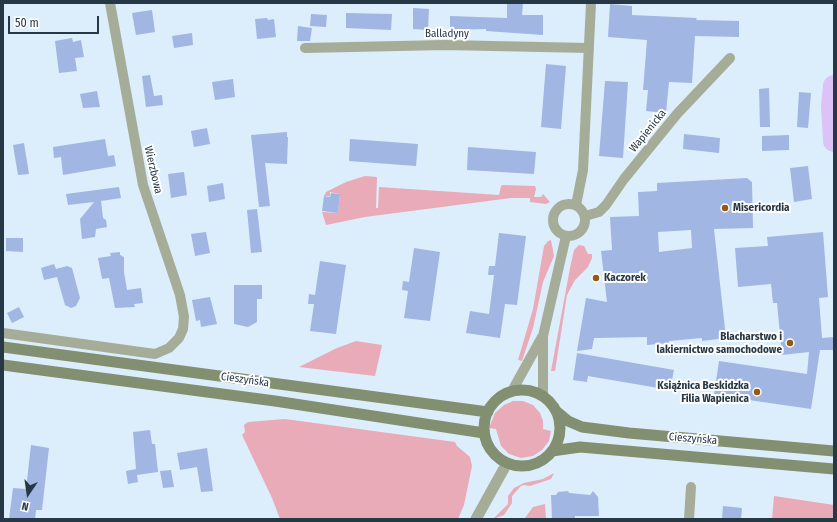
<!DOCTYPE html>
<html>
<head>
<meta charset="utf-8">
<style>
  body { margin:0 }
  #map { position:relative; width:837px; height:522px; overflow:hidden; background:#dcedfc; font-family:"Fira Sans Condensed",sans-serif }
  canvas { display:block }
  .frame { position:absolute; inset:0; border:4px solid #263746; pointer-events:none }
  .north { position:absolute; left:8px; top:474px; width:40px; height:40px; -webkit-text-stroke:3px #fff; paint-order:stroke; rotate:193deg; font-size:11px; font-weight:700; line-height:16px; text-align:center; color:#263746 }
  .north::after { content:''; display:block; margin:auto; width:14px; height:18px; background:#263746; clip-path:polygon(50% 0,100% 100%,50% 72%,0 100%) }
  .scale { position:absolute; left:8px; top:16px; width:91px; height:18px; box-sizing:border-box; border:2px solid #263746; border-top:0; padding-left:5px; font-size:12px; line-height:14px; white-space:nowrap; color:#263746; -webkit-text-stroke:3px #fff; paint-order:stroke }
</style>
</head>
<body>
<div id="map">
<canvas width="837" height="522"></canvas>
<div class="frame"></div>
<div class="north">N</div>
<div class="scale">50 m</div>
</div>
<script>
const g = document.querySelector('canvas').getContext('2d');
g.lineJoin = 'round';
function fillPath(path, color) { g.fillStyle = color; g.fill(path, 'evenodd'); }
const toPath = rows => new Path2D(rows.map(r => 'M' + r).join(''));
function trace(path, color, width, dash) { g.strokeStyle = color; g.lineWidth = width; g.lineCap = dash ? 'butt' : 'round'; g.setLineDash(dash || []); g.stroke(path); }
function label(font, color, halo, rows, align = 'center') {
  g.font = font + ' "Fira Sans Condensed",sans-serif'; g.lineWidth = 4; g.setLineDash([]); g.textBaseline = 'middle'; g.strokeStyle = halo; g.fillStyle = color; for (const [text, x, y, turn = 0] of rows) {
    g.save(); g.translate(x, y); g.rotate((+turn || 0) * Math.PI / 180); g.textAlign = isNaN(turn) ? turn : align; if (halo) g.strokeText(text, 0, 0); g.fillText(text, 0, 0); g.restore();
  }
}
const green = toPath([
  [365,176,377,177,376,208,378,208,379,187,499,195,501,186,503,185,535,186,536,189,534,197,541,197,543,194,550,202,546,204,530,202,530,198,511,198,365,217,326,225,322,212,338,213,340,194,330,192,330,196,324,196,326,192,346,182],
  [551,240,554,256,543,282,533,328,522,361,518,360,533,309,544,246,548,241],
  [579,245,584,246,588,254,592,254,592,258,588,267,575,280,567,295,555,371,551,371,570,268,574,250],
  [356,341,382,345,375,376,299,367,337,348],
  [513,401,523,401,533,405,540,413,543,421,543,429,551,431,549,441,542,450,533,456,521,458,509,454,501,446,496,429,489,428,495,413,504,405],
  [285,419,455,442,457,446,470,457,472,466,464,505,458,519,280,519,272,498,242,435,245,432,244,425,248,422],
  [554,473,551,479,530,486,524,485,521,486,512,496,512,503,504,515,493,519,508,504,508,496,514,488,524,483,543,479],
  [774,496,834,505,834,519,772,519],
  [545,504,546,519,520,519,525,518,533,507]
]);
const river = toPath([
  [834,86,832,106,834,141]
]);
const building = toPath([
  [507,3,523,3,522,15,543,15,543,35,486,31,486,29,450,30,450,16,507,18],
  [610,4,632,6,632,15,697,18,696,20,739,21,739,37,695,36,692,83,669,82,666,113,646,111,648,90,643,90,647,40,608,37],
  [413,8,429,9,428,30,413,29],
  [152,10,155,32,136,35,132,13],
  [346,13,392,14,391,30,346,28],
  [311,14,327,15,326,27,310,26],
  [267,18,268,20,274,19,276,37,257,39,255,19],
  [298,26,312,28,310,41,297,41],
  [192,33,193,45,174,48,172,36],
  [72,38,73,42,81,40,84,57,75,58,77,71,59,73,55,41],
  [546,64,566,66,561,129,541,127],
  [150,75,154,96,162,95,163,105,146,107,142,76],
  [233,79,235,97,215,100,212,82],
  [605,81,628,82,623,158,599,156],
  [769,88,770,127,760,127,759,89],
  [97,91,100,107,83,108,80,94],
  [799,92,811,93,808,128,797,127],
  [207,128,210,144,194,147,191,131],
  [287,132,287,137,288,137,287,164,265,163,270,206,259,207,251,135],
  [684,134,720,138,719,153,683,149],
  [789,135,789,150,762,151,762,136],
  [105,139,108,156,114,155,116,166,63,175,61,157,54,158,53,147],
  [350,139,418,144,416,166,349,161],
  [24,143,29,174,18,175,13,145],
  [468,147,536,152,534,174,467,170],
  [808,166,812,199,794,202,790,168],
  [184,172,187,195,171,198,168,174],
  [747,178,752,182,753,228,714,229,726,338,702,341,702,338,669,341,669,343,647,345,647,337,594,338,592,349,577,351,586,298,607,302,601,251,612,250,610,217,639,216,638,192,657,191,657,183],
  [691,230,692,248,659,252,658,232],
  [223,183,225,199,209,202,207,186],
  [119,187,121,198,101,201,103,218,106,220,107,227,96,229,95,237,82,239,80,219,94,202,68,205,66,194],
  [331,193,340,194,338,213,322,211,324,196,330,197],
  [257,209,262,252,251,253,247,210],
  [206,232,210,253,195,256,191,234],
  [823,232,828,297,819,298,822,338,834,337,834,350,820,350,811,409,714,395,719,361,807,374,809,352,782,355,777,303,773,303,771,284,738,287,735,248,768,246,767,237],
  [499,233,526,236,517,305,505,304,500,338,466,333,470,311,489,314,494,275,488,275,489,266,495,266],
  [6,238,23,238,23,252,6,251],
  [414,248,440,252,430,321,404,318,408,291,402,290,403,281,409,282],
  [120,252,120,255,124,257,124,272,127,290,141,288,143,303,134,304,135,307,115,308,109,278,102,279,98,258,111,256,110,253],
  [320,261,346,265,336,334,310,331,314,304,308,304,309,294,315,295],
  [54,264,56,269,67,266,72,268,80,298,76,306,71,308,65,305,57,277,44,280,41,268],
  [234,285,262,285,262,299,257,299,257,322,248,327,234,324],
  [210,297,217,324,201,327,200,320,196,321,192,300],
  [19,307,24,317,12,323,7,313],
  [577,353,674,370,670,390,588,376,587,382,573,380],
  [150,430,152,444,155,444,158,472,137,475,138,482,128,484,126,471,136,469,133,432],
  [31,445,49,448,42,510,36,510,35,519,9,519,13,488,26,489],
  [207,448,213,491,201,492,197,467,180,470,177,453],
  [171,470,174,487,163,488,160,471],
  [568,491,569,493,590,495,593,491,598,497,599,516,575,516,575,519,552,519,551,495,556,495,558,492],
  [723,506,742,508,741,519,722,519]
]);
const minor = toPath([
  [305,48,445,45,589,48],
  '553 220a16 16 0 1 1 32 0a16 16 0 1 1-32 0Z',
  [576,205,583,170,591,3],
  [585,216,599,212,606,205,624,179,677,114,730,58],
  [3,333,155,354,169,348,179,338,183,329,184,317,180,295,143,185,110,3],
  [512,391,542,337],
  [543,397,543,336,566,236],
  [689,519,691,487]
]);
const tertiary = toPath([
  [476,519,507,463]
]);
const secondary = toPath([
  [3,347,488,412],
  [3,365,275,401,484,433],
  '484 428a38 38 0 1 1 76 0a38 38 0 1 1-76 0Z',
  [556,411,568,421,582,427,629,433,834,451],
  [552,451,580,447,834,469]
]);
const markers = [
  [725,208,4,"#925a14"],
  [596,278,4,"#925a14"],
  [790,343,4,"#925a14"],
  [757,392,4,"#925a14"]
];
const streetNames = [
  ["Balladyny",447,34],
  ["Wapienicka",648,131,-51],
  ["Wierzbowa",153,170,77],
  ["Cieszyńska",245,380,8],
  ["Cieszyńska",693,439,5]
];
const poiNames = [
  ["Misericordia",733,208],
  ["Kaczorek",604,278],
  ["Blacharstwo i",782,337,"right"],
  ["lakiernictwo samochodowe",782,350,"right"],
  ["Książnica Beskidzka",749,386,"right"],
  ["Filia Wapienica",749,399,"right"]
];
fillPath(green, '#e9abb8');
trace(river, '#dbc3f8', 22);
fillPath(building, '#a1b6e3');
trace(minor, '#a5ad99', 10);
trace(tertiary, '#a5ad99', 11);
trace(secondary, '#838f71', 11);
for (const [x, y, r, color] of markers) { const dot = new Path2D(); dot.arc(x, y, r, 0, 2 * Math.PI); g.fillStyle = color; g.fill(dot); trace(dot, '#fff', 1.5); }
label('11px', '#263746', '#fff', streetNames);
label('bold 11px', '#263746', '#fff', poiNames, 'left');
</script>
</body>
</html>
